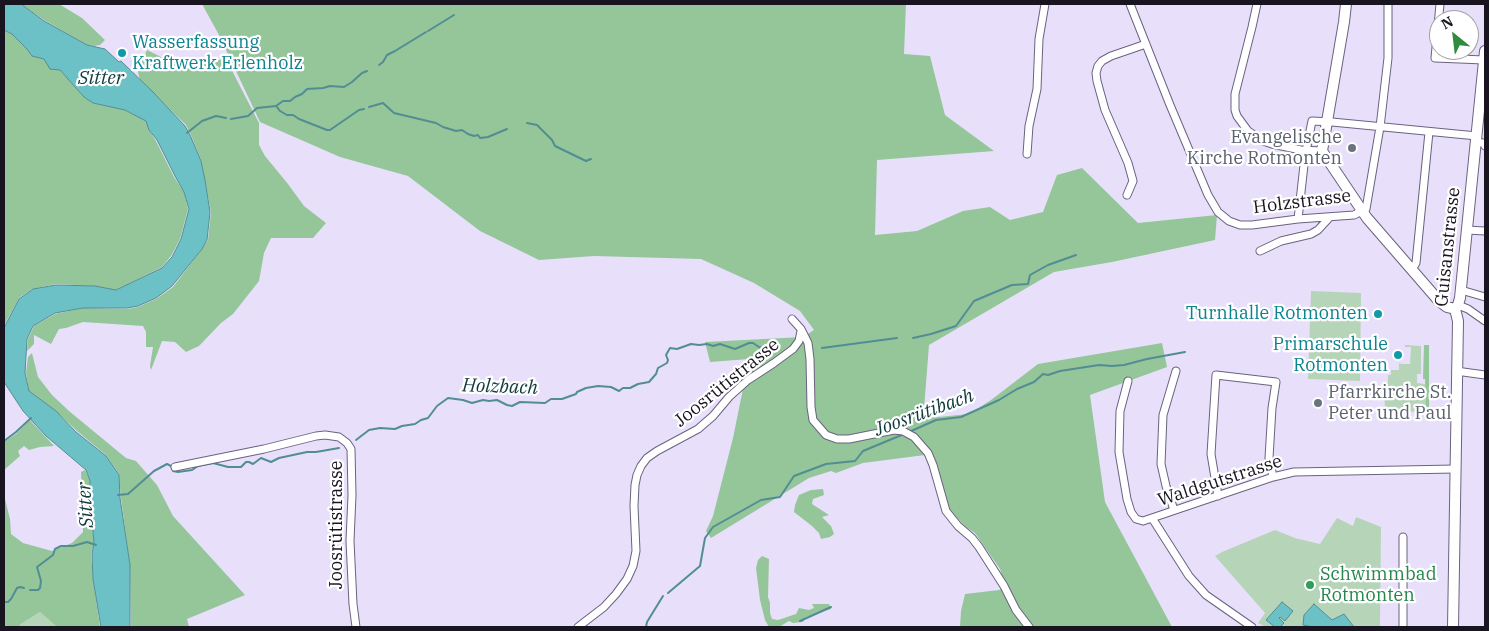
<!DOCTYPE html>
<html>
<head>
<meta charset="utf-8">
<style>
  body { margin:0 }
  #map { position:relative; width:1489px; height:631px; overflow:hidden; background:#e8e0fb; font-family:"IBM Plex Serif",serif }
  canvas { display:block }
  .frame { position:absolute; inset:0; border:5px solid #191520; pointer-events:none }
  .north { position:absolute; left:1429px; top:10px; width:50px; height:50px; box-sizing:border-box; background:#fff; border:1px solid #a3a1a6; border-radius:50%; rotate:331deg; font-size:14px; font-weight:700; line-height:20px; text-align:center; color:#191520 }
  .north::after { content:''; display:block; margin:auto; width:18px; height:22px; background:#2f8b3d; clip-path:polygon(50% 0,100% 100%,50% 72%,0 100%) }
</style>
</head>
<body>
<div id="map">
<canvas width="1489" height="631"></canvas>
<div class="frame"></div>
<div class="north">N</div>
</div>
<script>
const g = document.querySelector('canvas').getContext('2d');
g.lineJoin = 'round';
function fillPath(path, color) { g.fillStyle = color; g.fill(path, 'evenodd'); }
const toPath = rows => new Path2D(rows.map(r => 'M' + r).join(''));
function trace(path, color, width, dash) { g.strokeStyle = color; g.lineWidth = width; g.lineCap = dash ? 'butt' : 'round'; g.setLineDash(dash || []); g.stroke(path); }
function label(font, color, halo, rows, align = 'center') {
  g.font = font + ' "IBM Plex Serif",serif'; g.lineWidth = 4.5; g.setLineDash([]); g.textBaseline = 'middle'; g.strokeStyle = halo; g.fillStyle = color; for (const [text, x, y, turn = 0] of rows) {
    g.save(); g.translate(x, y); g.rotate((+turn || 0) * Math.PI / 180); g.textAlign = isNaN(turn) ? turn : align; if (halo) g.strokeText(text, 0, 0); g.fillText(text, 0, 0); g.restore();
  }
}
const green = toPath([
  [1311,291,1361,293,1360,381,1308,379],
  [1405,345,1421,346,1421,374,1417,374,1417,383,1425,384,1426,411,1385,413,1384,383,1388,382,1388,375,1391,375,1391,370,1399,370,1399,363,1402,364,1410,364,1411,347,1405,347],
  [1356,517,1381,527,1380,627,1266,627,1258,623,1265,613,1215,556,1222,552,1275,530,1295,538,1320,544,1337,518,1353,526],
  [40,612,57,627,18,627,21,624]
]);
const forest = toPath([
  [21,4,59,4,82,18,105,40,100,45,94,46,87,45,44,20],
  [202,4,906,4,904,54,930,56,945,115,994,151,877,160,875,235,917,231,963,211,990,207,1010,220,1043,212,1057,175,1082,168,1138,223,1217,215,1215,240,1112,262,1054,272,929,345,924,409,924,416,928,418,969,414,991,400,1038,364,1162,343,1167,367,1090,395,1105,502,1172,627,1030,627,1005,586,1000,569,975,533,966,527,952,513,943,495,934,459,930,449,925,455,863,463,836,473,831,471,809,478,711,538,706,531,713,516,733,438,749,359,710,362,705,342,803,337,814,330,800,311,754,283,701,259,594,256,539,260,480,231,408,176,340,157,260,122,219,35],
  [4,30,12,34,27,49,32,56,44,59,60,70,84,97,93,103,125,110,146,121,149,130,156,141,174,177,184,192,188,209,180,239,171,256,162,267,116,290,95,286,56,284,32,289,19,298,4,326],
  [147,50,177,65,226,59,259,123,259,145,265,156,288,184,304,206,326,223,313,238,271,238,264,253,259,281,233,314,221,323,199,346,186,352,175,342,162,341,151,370,150,366,153,347,146,347,146,332,143,326,83,322,66,328,59,329,51,344,34,335,34,344,27,351,28,339,34,326,55,314,83,308,127,309,138,307,156,299,173,287,202,249,208,240,211,212,201,160,191,135,186,125,140,80,138,72,141,63],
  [1424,345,1429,345,1429,411,1426,411,1425,379,1423,379],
  [32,353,38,377,52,395,69,411,126,458,136,461,157,485,173,516,245,595,187,619,189,627,131,627,130,565,121,498,119,474,106,455,77,431,56,411,29,391,26,373,28,357],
  [30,420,54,446,40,447,29,450,24,446,18,451,20,456,4,470,4,442,16,434],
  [85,470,90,481,89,498,94,543,91,554,93,579,100,627,57,627,40,612,21,624,18,627,4,627,4,495,10,519,11,534,23,543,52,551,72,543,83,532,81,472],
  [823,489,824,495,813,499,812,504,829,515,822,517,831,526,834,534,830,537,821,539,819,533,812,526,794,512,795,505,799,495,811,490],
  [762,556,769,559,768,597,770,603,770,613,772,619,778,620,796,614,799,608,809,610,814,608,812,604,829,604,831,609,806,617,803,622,793,623,789,621,779,627,769,627,765,620,760,600,756,568,758,560],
  [1004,587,1028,627,960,627,961,611,965,594,999,590]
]);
const water = toPath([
  [4,4,21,4,44,21,87,45,105,49,119,62,121,61,153,92,185,126,190,135,201,161,205,180,210,212,207,240,202,249,172,286,156,298,138,306,127,308,83,308,55,313,33,326,27,339,25,373,29,391,56,411,76,432,106,456,119,475,120,498,130,565,130,627,101,627,93,579,92,554,94,543,90,498,90,481,86,470,46,436,23,411,4,382,4,328,19,299,33,289,56,285,95,286,116,290,162,268,172,257,181,239,189,209,184,192,175,176,157,140,149,130,146,121,125,110,93,103,84,97,60,70,50,69,44,59,32,56,27,49,12,34,4,30,4,4],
  [1282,602,1293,611,1285,621,1280,617,1279,618,1284,623,1280,627,1275,627,1266,620,1282,602],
  [1314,604,1332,620,1344,614,1354,627,1313,627,1303,625,1304,615,1314,604]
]);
const stream = toPath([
  [428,31,454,15],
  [379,65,383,62,387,55,395,51,426,32],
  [277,107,280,111,287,115,293,115,299,119,327,130,330,130,359,110,364,109],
  [369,107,383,103,394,113,436,123,443,127,456,131,462,130,468,134,474,136,478,135,480,138,488,137,507,129],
  [231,119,248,116,257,108,276,106,283,101,290,101,295,97,302,94,307,89,323,88,330,86,344,87,352,82,362,73,367,71],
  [527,123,537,125,552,140,555,146,586,161,591,159],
  [187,133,202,121,216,116,226,118],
  [913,338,931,334,956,326,974,301,1012,285,1028,284,1030,275,1048,265,1076,255],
  [822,348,897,338],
  [909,432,936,420,961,417,999,400,1017,389,1034,382,1043,374,1048,375,1060,371,1099,365,1112,366,1124,365,1147,359,1185,352],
  [356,440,369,430,380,428,395,429,402,426,415,424,421,420,428,418,437,406,448,398,463,400,472,403,483,400,489,401,497,400,507,405,512,406,520,402,545,403,551,399,562,399,576,394,577,392,586,388,598,386,611,387,619,391,623,388,630,388,638,384,649,382,656,374,658,368,667,363,668,360,666,355,670,348,677,349,691,344,699,345,707,344,713,346,720,344,735,349,749,343,753,343,759,347,778,350],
  [4,441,16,432,31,418],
  [118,495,128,494,154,471,167,464,171,466,173,471,178,472,192,470,198,466,213,463,228,467,241,467,246,462,249,462,253,464,261,458,271,462,279,458,307,452,316,452,339,448],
  [30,590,38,590,40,588,41,581,37,567,53,555,55,549,61,546,73,546,87,542,96,545],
  [668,593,700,566,705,538,713,527,761,500,780,497,794,476,826,464,855,461,863,451,904,434],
  [4,602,8,602,11,599,17,588,20,587,24,588],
  [800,621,831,607],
  [646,627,647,622,663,596]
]);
const street = toPath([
  [1130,4,1170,105,1208,195,1218,212,1229,221,1240,225,1252,225,1298,219,1354,215,1366,209,1380,127,1388,58,1388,4],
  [1257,4,1252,27,1235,94,1235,110,1237,116,1248,131,1263,141,1272,144,1301,150,1322,151],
  [1440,4,1435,58,1484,60],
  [1476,142,1483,143,1485,146],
  [1027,154,1029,126,1037,89,1039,39,1045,4],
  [1127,195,1133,181,1128,163,1105,110,1097,81,1096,73,1098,66,1102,61,1111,56,1146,44],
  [1298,219,1305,156,1312,121,1332,122,1477,136],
  [1466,230,1485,231],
  [1260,251,1281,241,1311,234,1318,230,1330,217],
  [1413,268,1416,263,1429,132],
  [1461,290,1485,297],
  [1458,305,1468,309,1485,321],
  [792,319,801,329,808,343,810,359,811,407,813,420,826,435,837,439,849,439,894,430,903,431,914,437,928,453,933,465,946,511,958,526,972,538,979,547,1004,586,1016,610,1029,627],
  [1456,371,1485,375],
  [1128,381,1120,411,1119,452,1127,499,1131,512,1136,519,1143,521,1273,477,1294,472,1455,469],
  [175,467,264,449,316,436,325,435,339,437,347,443,351,449,352,495,350,541,353,604,356,627],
  [1218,496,1211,454,1216,375,1276,382,1272,408,1269,458,1273,477],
  [1174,510,1166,486,1161,464,1163,415,1176,371],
  [1152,518,1189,576,1206,595,1252,627],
  [1403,537,1403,627],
  [578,627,604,607,616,594,627,579,633,566,636,551,634,506,635,485,637,475,641,466,647,458,657,451,698,429,713,416,729,397,748,380,774,363,793,349,799,341,801,331]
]);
const secondary = toPath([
  [1346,4,1344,22,1322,151,1367,218,1439,301,1447,307,1455,309],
  [1453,627,1458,321,1455,309,1458,305,1460,298,1485,51]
]);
const markers = [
  [122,53,5,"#0f9aa8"],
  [1352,148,5,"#6b7280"],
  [1378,314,5,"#0f9aa8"],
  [1398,355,5,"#0f9aa8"],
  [1318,403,5,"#6b7280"],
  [1310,585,5,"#2e9e5b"]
];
const cultureNames = [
  ["Wasserfassung",132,43,"left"],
  ["Kraftwerk Erlenholz",132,64,"left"],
  ["Turnhalle Rotmonten",1368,314],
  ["Primarschule",1388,345],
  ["Rotmonten",1388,366]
];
const worshipNames = [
  ["Evangelische",1342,138],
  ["Kirche Rotmonten",1342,159],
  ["Pfarrkirche St.",1328,393,"left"],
  ["Peter und Paul",1328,414,"left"]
];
const streetNames = [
  ["Holzstrasse",1302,202,-7],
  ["Guisanstrasse",1448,247,-84],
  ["Joosrütistrasse",727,383,-39],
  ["Waldgutstrasse",1220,481,-18],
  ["Joosrütistrasse",337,525,-90]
];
const leisureNames = [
  ["Schwimmbad",1320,575],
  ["Rotmonten",1320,596]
];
const waterNames = [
  ["Sitter",101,79],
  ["Holzbach",500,387,2],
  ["Joosrütibach",924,413,-20],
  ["Sitter",86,505,-94]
];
fillPath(green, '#b6d5b8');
fillPath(forest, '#94c699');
fillPath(water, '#6cc1c6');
trace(water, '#538d94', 1);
trace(stream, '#538d94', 2);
trace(street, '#6b627f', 9);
trace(secondary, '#6b627f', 12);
trace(street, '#fff', 7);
trace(secondary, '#fff', 10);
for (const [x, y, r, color] of markers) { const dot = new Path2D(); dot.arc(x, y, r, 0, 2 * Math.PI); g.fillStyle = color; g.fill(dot); trace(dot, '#fff', 2); }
label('18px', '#0d838f', '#fff', cultureNames, 'right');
label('18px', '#5b616d', '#fff', worshipNames, 'right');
label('18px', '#191520', '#fff', streetNames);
label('18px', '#27864d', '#fff', leisureNames, 'left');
label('italic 19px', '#103a3c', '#fff', waterNames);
</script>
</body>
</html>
